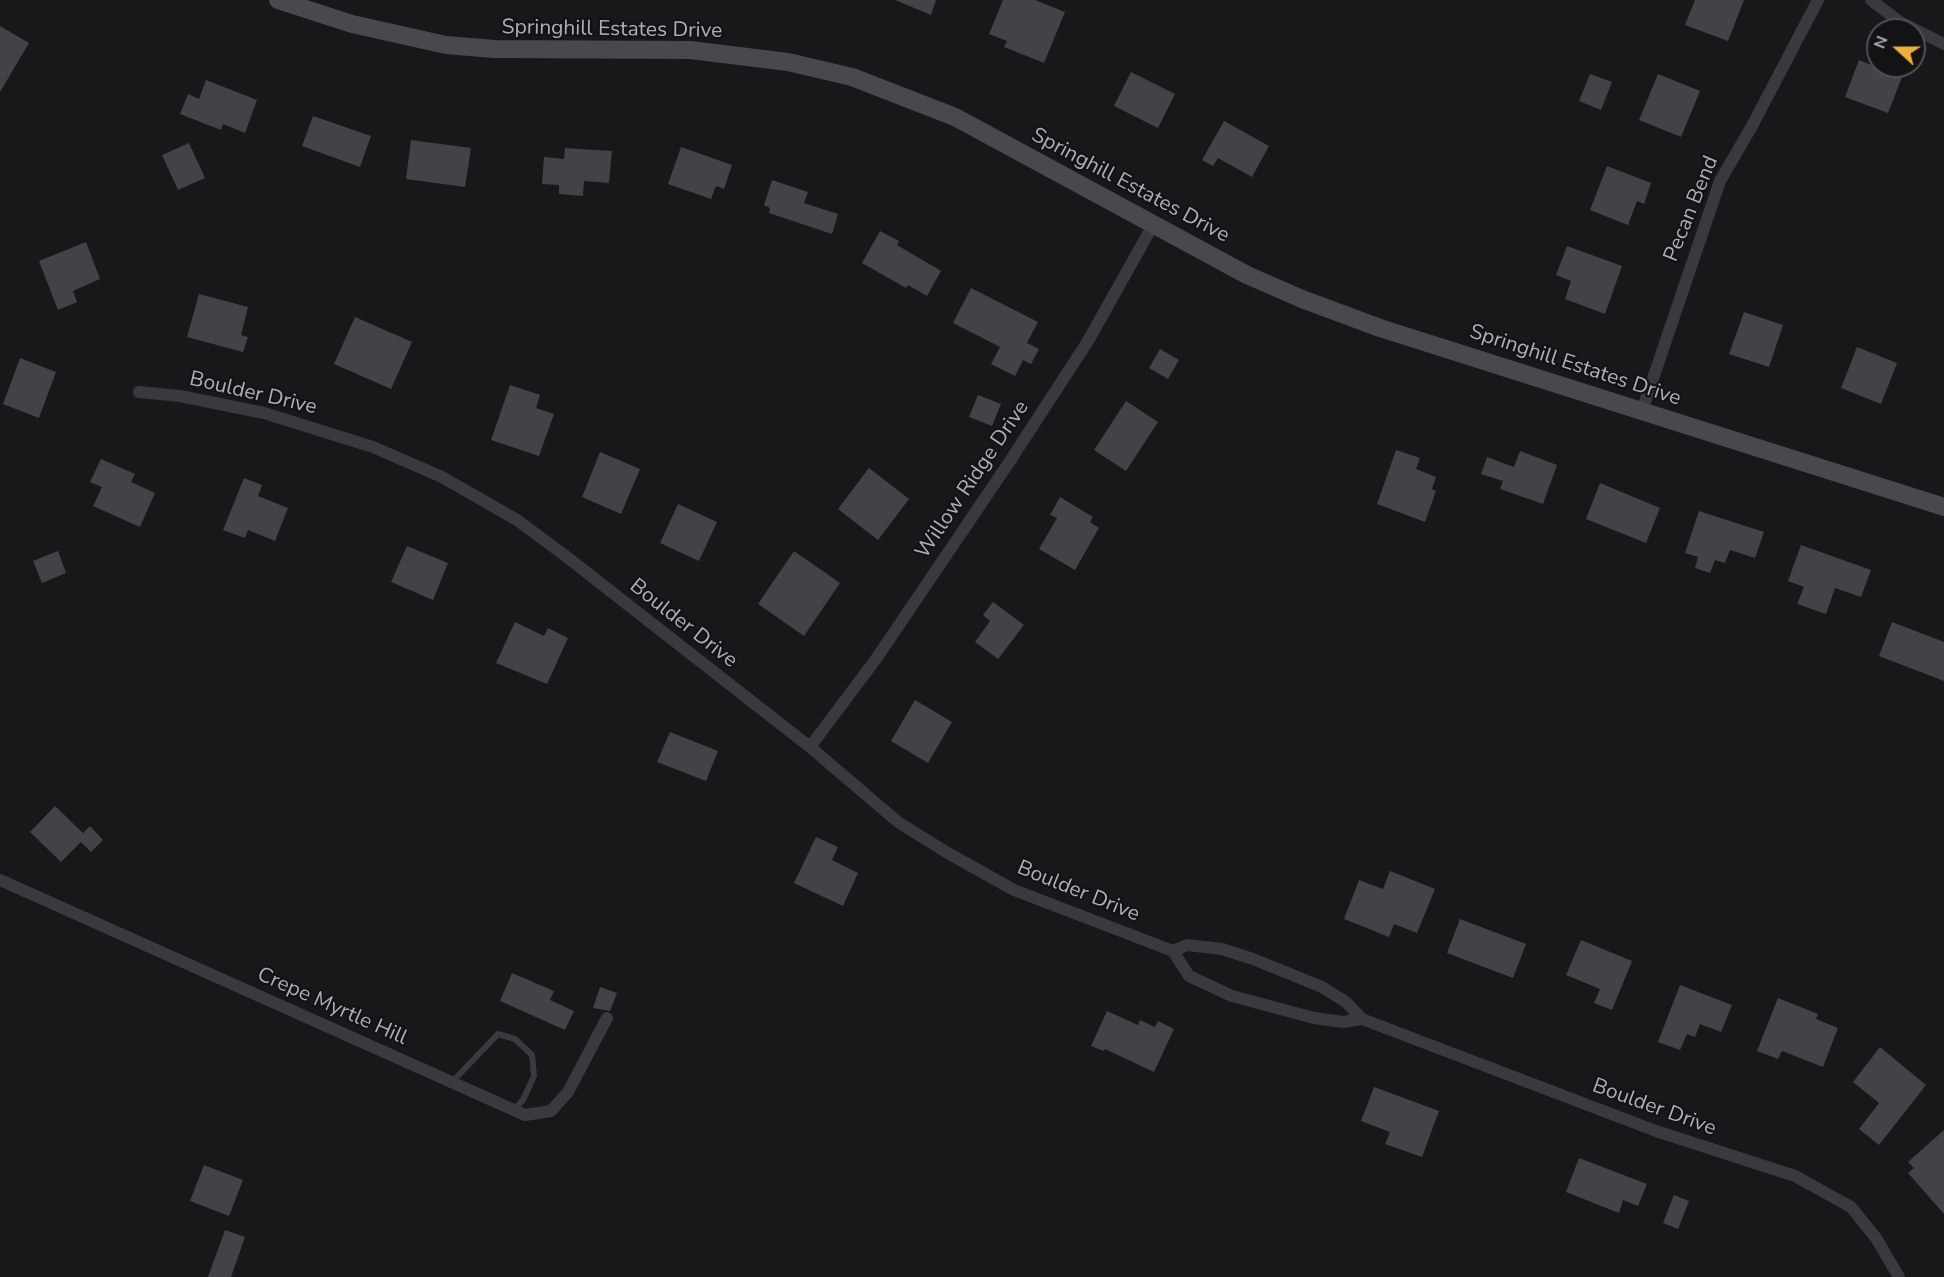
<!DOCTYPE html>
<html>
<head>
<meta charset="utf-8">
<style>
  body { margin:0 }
  #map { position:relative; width:1944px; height:1277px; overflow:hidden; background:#18181a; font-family:"Nunito Sans",sans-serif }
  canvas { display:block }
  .north { position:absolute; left:1866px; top:18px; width:60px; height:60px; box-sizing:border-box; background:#131315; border:2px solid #505157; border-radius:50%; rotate:291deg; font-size:16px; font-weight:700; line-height:24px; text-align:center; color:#abafba }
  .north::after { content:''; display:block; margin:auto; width:21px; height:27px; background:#eeaf3c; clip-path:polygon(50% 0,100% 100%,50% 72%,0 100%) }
</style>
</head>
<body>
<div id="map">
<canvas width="1944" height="1277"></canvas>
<div class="north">N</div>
</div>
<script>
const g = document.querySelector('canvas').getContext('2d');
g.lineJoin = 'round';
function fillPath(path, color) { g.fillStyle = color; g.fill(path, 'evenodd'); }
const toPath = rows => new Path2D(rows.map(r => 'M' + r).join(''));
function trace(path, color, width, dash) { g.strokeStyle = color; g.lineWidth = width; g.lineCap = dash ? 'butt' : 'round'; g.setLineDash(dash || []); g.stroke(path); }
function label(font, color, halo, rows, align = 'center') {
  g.font = font + ' "Nunito Sans",sans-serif'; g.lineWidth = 4.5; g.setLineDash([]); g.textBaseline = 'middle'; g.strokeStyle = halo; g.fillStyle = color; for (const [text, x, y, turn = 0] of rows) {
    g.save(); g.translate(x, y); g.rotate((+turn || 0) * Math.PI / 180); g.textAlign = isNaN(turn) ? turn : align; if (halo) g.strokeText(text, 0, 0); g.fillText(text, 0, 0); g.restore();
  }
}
const building = toPath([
  [895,0,936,0,931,15],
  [1003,0,1035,0,1065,12,1044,63,1004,47,1007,41,989,34],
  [1695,0,1744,0,1728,41,1685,25],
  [0,26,29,43,0,92],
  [1859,60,1902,77,1888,113,1845,97],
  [1131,72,1175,94,1158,128,1114,106],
  [1590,74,1612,82,1601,110,1579,101],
  [1658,74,1700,91,1681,137,1639,120],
  [206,80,257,100,245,133,223,124,221,130,180,114,188,94,199,99],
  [313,116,371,136,360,167,302,146],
  [1224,121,1269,146,1252,177,1218,158,1213,166,1202,160],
  [411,140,471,148,465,187,406,179],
  [189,143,205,178,178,190,162,155],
  [681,147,732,165,724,189,716,186,711,199,668,184],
  [565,148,612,151,609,183,584,181,583,196,559,194,559,185,542,184,544,157,564,159],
  [1607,166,1651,183,1644,204,1637,201,1628,225,1590,210],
  [772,180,808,192,804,203,838,214,832,234,769,213,770,208,764,205],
  [880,231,899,241,897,245,941,271,927,296,908,285,906,288,862,263],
  [86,242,100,279,73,291,77,302,58,310,39,261],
  [1567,246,1622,266,1605,314,1565,299,1571,281,1556,275],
  [971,288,1038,322,1027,343,1039,349,1031,364,1023,360,1015,376,991,364,1000,347,953,323],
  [199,294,248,307,241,335,248,337,243,352,187,337],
  [1744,312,1783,325,1769,367,1729,354],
  [355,317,412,342,391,389,334,364],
  [1857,347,1897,363,1881,404,1841,388],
  [1160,349,1179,360,1168,379,1149,368],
  [20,358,56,372,39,418,3,404],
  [510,385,540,395,536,408,554,414,539,456,491,440],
  [978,395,1001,404,992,426,969,417],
  [1126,401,1158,422,1126,471,1094,450],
  [1396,450,1420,458,1416,469,1436,477,1432,489,1436,491,1425,522,1377,504],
  [1520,451,1557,465,1543,504,1500,489,1503,481,1481,474,1487,457,1514,467],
  [600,452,640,469,621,514,582,497],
  [101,459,135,474,131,482,155,493,140,527,93,506,102,487,90,482],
  [869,468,909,499,878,540,838,509],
  [244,478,262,485,258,496,288,508,275,541,248,530,245,538,223,530],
  [1600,483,1660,508,1646,543,1586,519],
  [1060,497,1093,517,1090,522,1099,528,1075,570,1039,549,1057,518,1050,515],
  [678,504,717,522,699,561,660,543],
  [1699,511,1764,532,1755,558,1730,550,1725,563,1715,560,1710,573,1695,568,1698,557,1685,553],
  [1801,545,1871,570,1861,597,1835,588,1826,614,1797,604,1804,587,1788,581],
  [407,546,448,563,433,600,391,582],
  [58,551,66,573,42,583,33,561],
  [794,551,840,583,804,636,758,604],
  [993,602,1024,625,998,659,975,642,990,621,983,615],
  [515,622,544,636,548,628,568,638,547,684,496,663],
  [1892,622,1944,642,1944,681,1879,656],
  [915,700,952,722,928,763,891,741],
  [670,732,718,751,706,781,657,762],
  [55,806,83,833,90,826,103,840,91,852,81,842,61,862,30,832],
  [816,837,838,847,832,860,858,873,843,906,794,883],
  [1390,871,1435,889,1417,933,1394,924,1389,937,1344,919,1359,880,1383,889],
  [1460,919,1526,944,1513,978,1447,953],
  [1581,940,1632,961,1612,1010,1594,1003,1600,989,1566,975],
  [512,973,554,991,550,1000,574,1011,565,1030,500,1001],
  [1680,985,1732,1005,1721,1032,1700,1024,1695,1037,1687,1034,1680,1050,1658,1042],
  [600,987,617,993,610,1011,593,1008],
  [1778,998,1818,1014,1816,1019,1838,1028,1823,1067,1782,1051,1778,1059,1757,1051],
  [1107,1011,1138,1025,1140,1020,1155,1027,1158,1021,1174,1029,1154,1072,1105,1049,1104,1051,1091,1046],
  [1880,1047,1926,1085,1879,1145,1859,1129,1879,1103,1853,1082],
  [1374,1087,1439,1111,1422,1157,1385,1144,1390,1132,1361,1121],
  [1944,1130,1944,1214,1908,1173,1914,1168,1908,1162],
  [1579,1158,1647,1184,1638,1206,1623,1200,1619,1213,1566,1192],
  [204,1165,243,1180,229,1216,190,1201],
  [1674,1195,1689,1201,1678,1229,1663,1223],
  [225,1230,245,1237,231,1277,208,1277]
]);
const lane = toPath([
  [452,1082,498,1034,515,1039,532,1055,534,1076,523,1100,514,1110]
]);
const street = toPath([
  [1871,0,1900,22,1944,44],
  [139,392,180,396,264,413,373,447,442,477,517,520,563,554,810,747,898,822,946,852,1014,890,1173,951,1189,976,1232,996,1314,1018,1343,1022,1362,1019],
  [1642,411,1720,181,1752,126,1818,0],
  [810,747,876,659,1008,464,1088,341,1153,225],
  [0,880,525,1115,551,1111,568,1092,607,1018],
  [1173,951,1187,945,1222,949,1253,959,1322,987,1346,1002,1362,1019,1656,1131,1795,1176,1851,1207,1876,1238,1899,1277]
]);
const secondary = toPath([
  [278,0,352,24,446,45,494,49,690,50,788,62,852,77,955,117,1247,275,1302,299,1380,328,1944,507]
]);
const streetNames = [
  ["Springhill Estates Drive",612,30,1],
  ["Springhill Estates Drive",1130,186,28],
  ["Pecan Bend",1692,209,-68],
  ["Springhill Estates Drive",1575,366,18],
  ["Boulder Drive",253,394,13],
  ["Willow Ridge Drive",973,480,-56],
  ["Boulder Drive",683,624,38],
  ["Boulder Drive",1078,892,22],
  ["Crepe Myrtle Hill",332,1007,24],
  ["Boulder Drive",1654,1108,20]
];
fillPath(building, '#424347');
trace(lane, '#393a3f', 6);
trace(street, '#393a3f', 12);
trace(secondary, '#47494f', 18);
label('21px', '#abafba', '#131315', streetNames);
</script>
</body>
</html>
